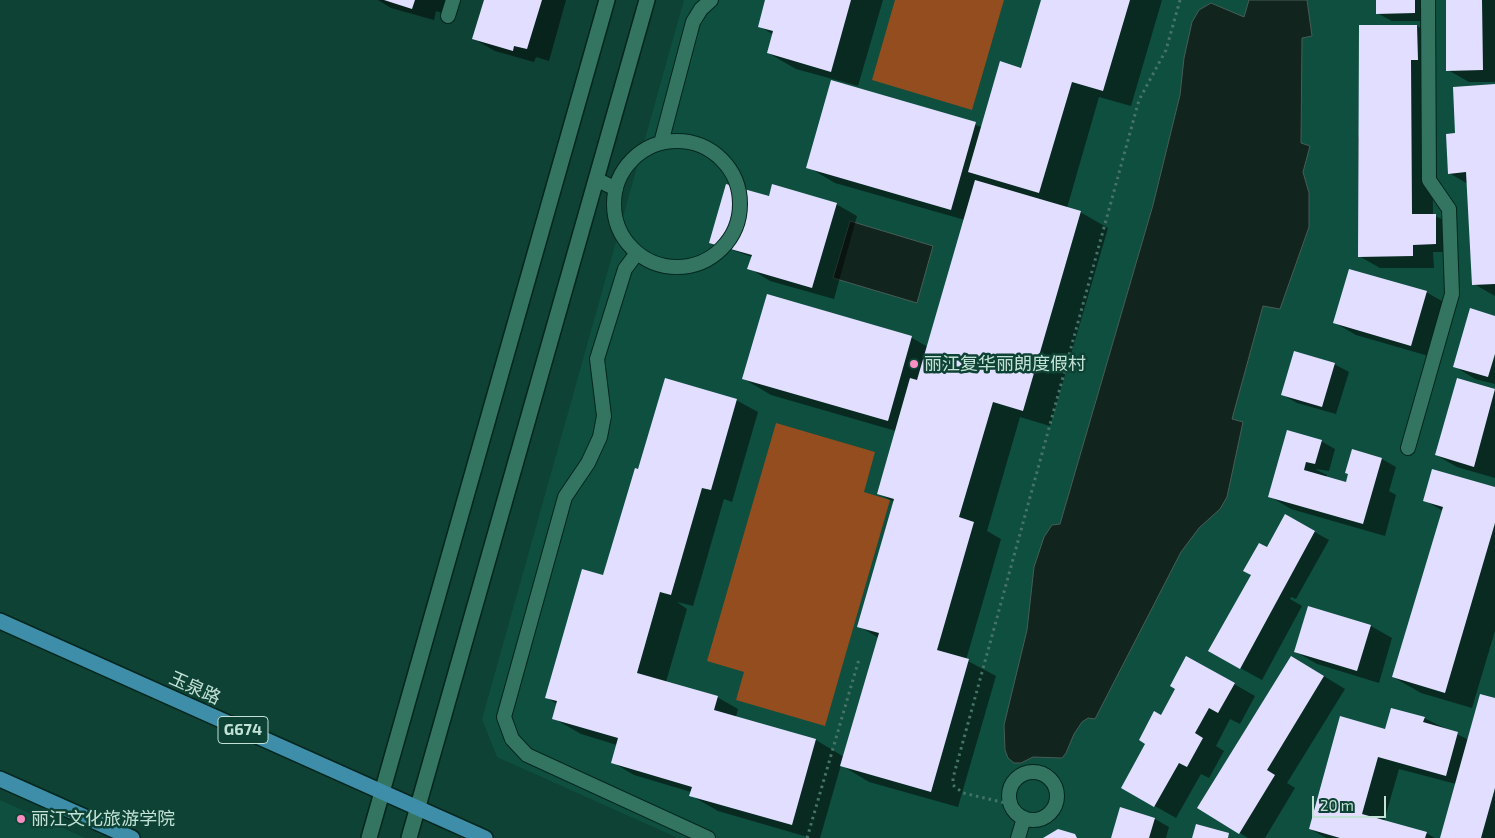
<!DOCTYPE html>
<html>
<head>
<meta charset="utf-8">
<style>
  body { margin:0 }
  #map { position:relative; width:1495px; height:838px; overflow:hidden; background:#0e4234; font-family:"Exo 2",sans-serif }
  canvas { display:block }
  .scale { position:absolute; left:1312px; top:796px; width:74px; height:22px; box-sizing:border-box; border:2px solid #c3e2d7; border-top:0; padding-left:6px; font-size:15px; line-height:18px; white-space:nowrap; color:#c3e2d7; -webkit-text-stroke:4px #0e4234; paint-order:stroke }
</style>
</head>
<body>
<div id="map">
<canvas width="1495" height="838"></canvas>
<div class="scale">20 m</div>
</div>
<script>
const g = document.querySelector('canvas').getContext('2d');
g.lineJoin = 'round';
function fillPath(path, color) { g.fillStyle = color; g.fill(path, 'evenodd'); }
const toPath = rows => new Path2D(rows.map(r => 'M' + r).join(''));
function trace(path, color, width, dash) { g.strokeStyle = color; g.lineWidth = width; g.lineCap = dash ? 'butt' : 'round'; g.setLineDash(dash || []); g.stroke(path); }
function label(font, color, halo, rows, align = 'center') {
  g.font = font + ' "Exo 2","Noto Sans SC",sans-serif'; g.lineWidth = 5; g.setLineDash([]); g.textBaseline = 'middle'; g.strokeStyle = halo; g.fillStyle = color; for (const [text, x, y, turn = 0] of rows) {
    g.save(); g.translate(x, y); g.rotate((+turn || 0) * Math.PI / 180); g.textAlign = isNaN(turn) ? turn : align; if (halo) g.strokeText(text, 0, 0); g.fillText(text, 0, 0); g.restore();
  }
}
const built = toPath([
  [684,0,1495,0,1495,838,678,838,497,757,482,719],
  [0,800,85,838,0,838]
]);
const green = toPath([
  [895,0,1004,0,972,110,872,80],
  [776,423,875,452,864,492,890,500,825,726,736,700,744,672,707,661]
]);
const water = toPath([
  [1249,0,1307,0,1312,36,1302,38,1301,143,1310,146,1303,172,1309,193,1309,227,1280,309,1263,306,1232,419,1243,422,1227,497,1220,509,1199,528,1181,552,1095,719,1088,718,1082,722,1074,734,1066,753,1062,758,1033,757,1021,763,1014,763,1008,758,1005,750,1004,725,1027,630,1034,567,1044,537,1052,525,1060,524,1153,205,1180,95,1184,58,1192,22,1199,10,1211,3,1244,17,1249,0],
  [850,221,933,246,917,303,833,278,850,221]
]);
const shadow = toPath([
  [378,0,453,0,449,15,436,11,434,20,391,8],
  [485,0,566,0,549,61,536,57,534,62,495,51,474,39],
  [767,0,883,0,858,86,796,69,768,53,774,35,759,26],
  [1042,0,1162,0,1131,106,1099,97,1067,208,1080,212,1108,228,1050,426,1020,417,987,531,1001,539,966,660,996,676,958,807,869,782,841,765,820,838,811,838,718,811,690,795,691,792,634,775,612,762,617,745,581,734,553,718,557,704,546,697,604,577,639,471,736,400,758,412,732,502,724,499,693,606,677,602,687,609,666,682,717,697,738,709,736,717,816,740,844,757,879,638,858,626,894,502,878,493,896,431,771,395,744,379,768,296,912,338,928,347,965,220,835,183,808,167,832,82,982,127,1022,69],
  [1377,0,1429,0,1429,21,1392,21,1377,13],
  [1447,0,1495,0,1495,82,1469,82,1448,70],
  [1417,26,1431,34,1433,215,1450,223,1450,252,1433,252,1434,268,1380,268,1359,256,1358,137,1361,137],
  [1495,85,1495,296,1474,284,1468,184,1449,173,1460,134],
  [770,197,836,204,857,216,834,299,770,281,749,268,752,257,710,242],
  [1426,292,1447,304,1432,357,1356,335,1335,323],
  [1495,317,1495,384,1475,379,1454,366],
  [1334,364,1349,372,1336,414,1297,403,1283,395],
  [1458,380,1495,391,1495,478,1457,467,1436,455],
  [1321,441,1335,449,1329,471,1315,469,1327,475,1326,478,1347,483,1352,450,1382,459,1396,467,1389,491,1396,495,1385,536,1291,509,1269,496],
  [1495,489,1495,631,1472,708,1421,693,1393,677,1443,511,1424,500],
  [1286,516,1329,540,1296,599,1291,597,1290,599,1302,606,1262,680,1231,663],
  [1371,626,1392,638,1379,683,1317,664,1296,652],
  [1312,669,1345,689,1287,783,1295,788,1265,838,1248,838,1199,808],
  [1234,684,1255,696,1240,724,1230,719,1216,746,1224,751,1209,778,1201,774,1176,818,1123,788,1162,716],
  [1495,700,1495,838,1441,838,1456,784,1399,769,1384,821,1426,833,1435,838,1326,838,1310,829,1386,730,1424,718,1469,740],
  [1121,809,1155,819,1169,827,1166,838,1112,838]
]);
const building = toPath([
  [384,0,415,0,412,9],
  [484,0,542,0,527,49,514,46,513,51,472,39],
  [765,0,851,0,831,72,767,53,773,31,758,27],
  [1041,0,1130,0,1103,91,1072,82,1039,193,968,172,1000,61,1021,68],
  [1376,0,1415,0,1415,13,1376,14],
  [1446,0,1482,0,1483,70,1446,71],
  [1359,25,1417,25,1418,60,1411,60,1412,214,1436,214,1436,244,1413,245,1413,256,1358,257],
  [831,80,976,122,951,210,806,168],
  [1495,84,1495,284,1472,285,1466,172,1448,174,1446,134,1455,133,1453,87],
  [975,180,1081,211,1023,411,993,402,959,517,974,522,937,650,969,659,931,792,840,766,879,633,857,627,894,499,877,494,910,378,917,380],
  [726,184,769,196,772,184,837,203,812,288,747,269,752,255,709,243],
  [1349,269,1427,291,1411,346,1333,323],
  [767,294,912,336,888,421,742,379],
  [1470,308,1495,316,1495,354,1488,377,1453,367],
  [1294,351,1335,363,1322,407,1281,395],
  [665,378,737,399,711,490,702,488,671,595,660,592,637,673,718,696,714,710,816,739,792,825,689,796,692,787,611,763,618,738,552,719,557,701,545,698,582,569,603,575,635,468,638,469],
  [1457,378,1495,389,1474,467,1435,455],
  [1287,430,1322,440,1315,464,1306,462,1304,470,1346,482,1348,474,1345,473,1352,449,1382,458,1363,524,1268,497],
  [1432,469,1495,487,1495,523,1445,693,1392,677,1443,507,1423,501],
  [1285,514,1315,531,1240,669,1208,651,1251,575,1243,571,1259,543,1267,547],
  [1308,606,1371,625,1357,671,1294,652],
  [1186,656,1235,683,1218,713,1209,708,1195,733,1203,738,1187,767,1179,763,1154,807,1121,788,1145,744,1139,740,1154,711,1161,715,1175,689,1170,686],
  [1291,656,1324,676,1267,770,1275,775,1239,834,1197,808],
  [1480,694,1495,698,1495,788,1481,838,1440,838],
  [1391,708,1425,717,1423,722,1458,732,1446,776,1378,757,1362,814,1427,832,1425,838,1340,838,1309,829,1340,716,1385,729],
  [1120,807,1155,818,1149,838,1111,838],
  [1196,824,1229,833,1228,838,1192,838],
  [1058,829,1075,834,1077,838,1043,838]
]);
const path = toPath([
  [1010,804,963,793,953,785,953,778,1139,100,1166,50,1180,0],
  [807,838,859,659]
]);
const service = toPath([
  [448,16,453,0],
  '614 204a63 63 0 1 1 126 0a63 63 0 1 1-126 0Z',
  [661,143,693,22,701,9,711,0],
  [596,179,616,189],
  [637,253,625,269,597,359,604,416,600,437,588,463,565,497,504,717,512,739,527,755,708,838],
  [1408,448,1452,294,1449,209,1429,180,1428,0],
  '1009 796a24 24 0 1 1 48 0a24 24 0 1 1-48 0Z',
  [1018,838,1024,818]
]);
const tertiary = toPath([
  [369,838,607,0],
  [409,838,647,0]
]);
const trunk = toPath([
  [0,621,485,838],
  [0,779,132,838]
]);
const markers = [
  [914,364,5,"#fc8fc2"],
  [21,819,5,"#fc8fc2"]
];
const shields = [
  [243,730,50]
];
const shieldNames = [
  ["G674",243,730]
];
const poiNames = [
  ["丽江复华丽朗度假村",924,364],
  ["丽江文化旅游学院",31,819]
];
const streetNames = [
  ["玉泉路",195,688,24]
];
fillPath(built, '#0f4f3f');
fillPath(green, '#934d1e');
fillPath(water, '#11241e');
trace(water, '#465d56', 1);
fillPath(shadow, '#0007');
fillPath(building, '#e2deff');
trace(service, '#03261d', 16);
trace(tertiary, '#03261d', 18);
trace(trunk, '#03261d', 18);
trace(path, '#467467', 3, [2.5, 4]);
trace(service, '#347562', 14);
trace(tertiary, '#347562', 15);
trace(trunk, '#3e8eaa', 15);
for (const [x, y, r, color] of markers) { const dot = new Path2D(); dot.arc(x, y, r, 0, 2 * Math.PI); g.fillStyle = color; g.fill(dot); trace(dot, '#0e4234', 2); }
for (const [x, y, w] of shields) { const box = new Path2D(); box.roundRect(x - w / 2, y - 13.5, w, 27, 4); g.fillStyle = '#0e4234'; g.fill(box); trace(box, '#c3e2d7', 1); }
label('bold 16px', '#c3e2d7', null, shieldNames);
label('18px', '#c3e2d7', '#0e4234', poiNames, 'left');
label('18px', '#c3e2d7', '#0e4234', streetNames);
</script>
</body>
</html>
